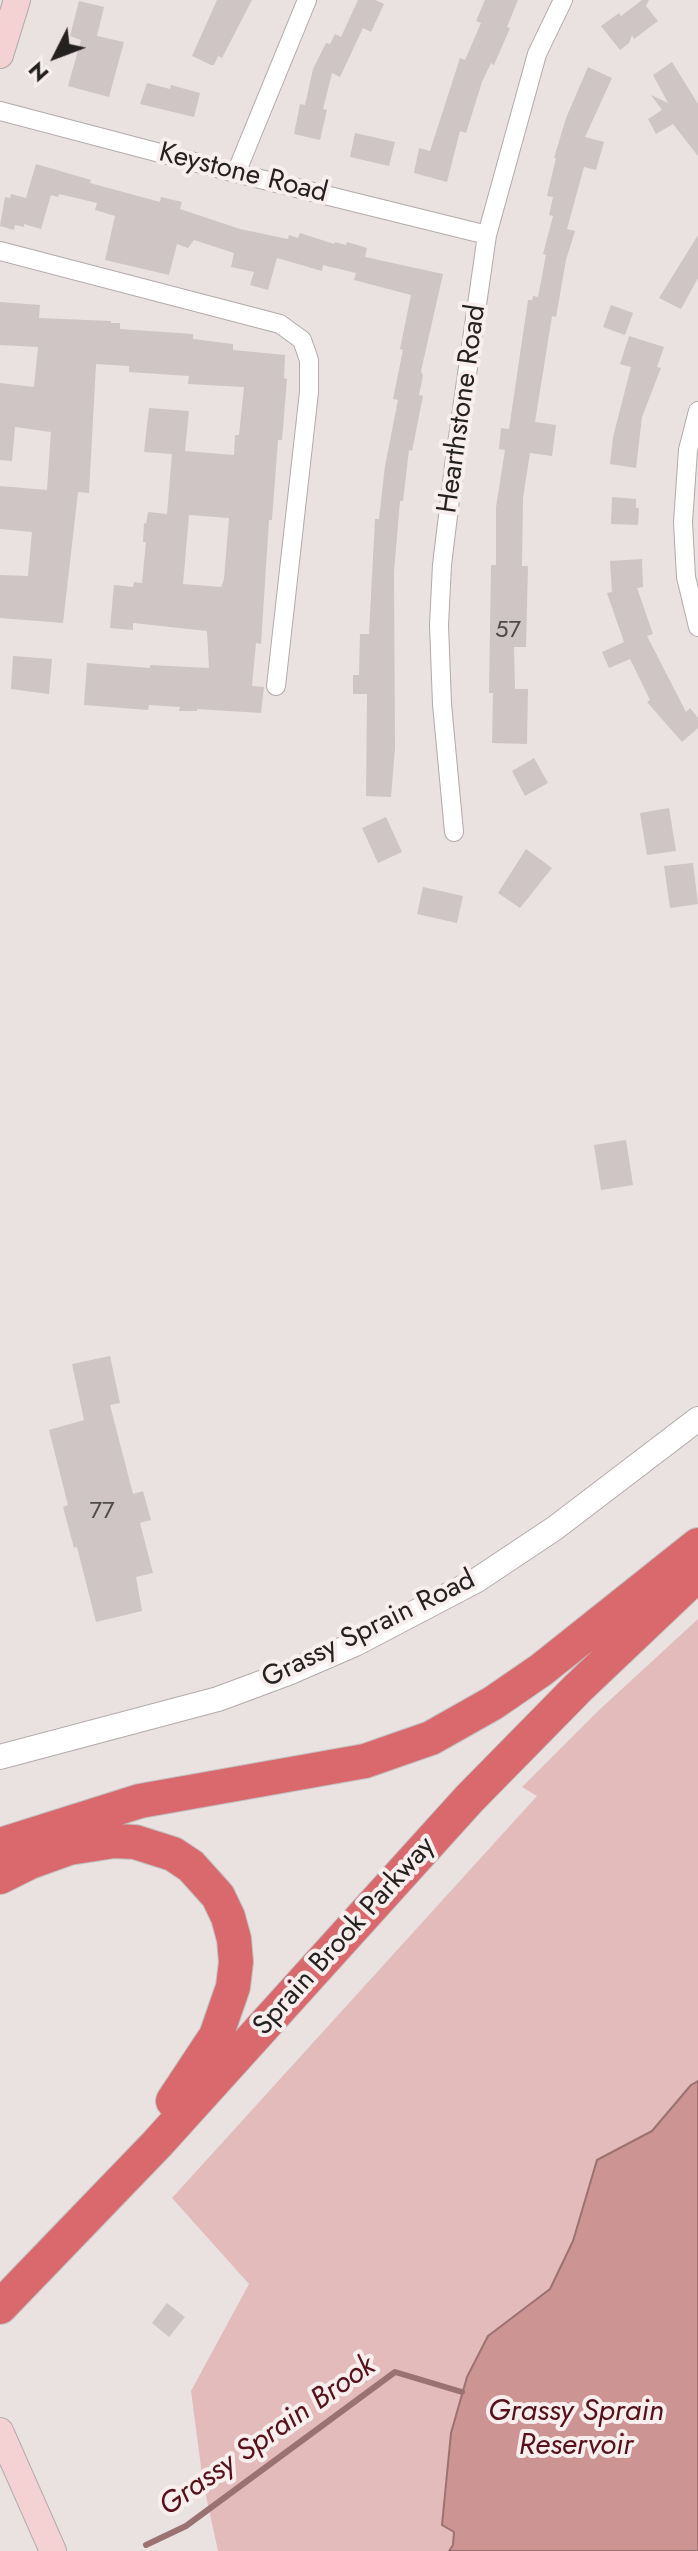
<!DOCTYPE html>
<html>
<head>
<meta charset="utf-8">
<style>
  body { margin:0 }
  #map { position:relative; width:698px; height:2551px; overflow:hidden; background:#eae1e1; font-family:Jost,sans-serif }
  canvas { display:block }
  .north { position:absolute; left:16px; top:16px; width:80px; height:80px; -webkit-text-stroke:6px #f8eeee; paint-order:stroke; rotate:228deg; font-size:22px; font-weight:700; line-height:32px; text-align:center; color:#252121 }
  .north::after { content:''; display:block; margin:auto; width:28px; height:36px; background:#252121; clip-path:polygon(50% 0,100% 100%,50% 72%,0 100%) }
</style>
</head>
<body>
<div id="map">
<canvas width="698" height="2551"></canvas>
<div class="north">N</div>
</div>
<script>
const g = document.querySelector('canvas').getContext('2d');
g.lineJoin = 'round';
function fillPath(path, color) { g.fillStyle = color; g.fill(path, 'evenodd'); }
const toPath = rows => new Path2D(rows.map(r => 'M' + r).join(''));
function trace(path, color, width, dash) { g.strokeStyle = color; g.lineWidth = width; g.lineCap = dash ? 'butt' : 'round'; g.setLineDash(dash || []); g.stroke(path); }
function label(font, color, halo, rows, align = 'center') {
  g.font = font + ' Jost,sans-serif'; g.lineWidth = 8; g.setLineDash([]); g.textBaseline = 'middle'; g.strokeStyle = halo; g.fillStyle = color; for (const [text, x, y, turn = 0] of rows) {
    g.save(); g.translate(x, y); g.rotate((+turn || 0) * Math.PI / 180); g.textAlign = isNaN(turn) ? turn : align; if (halo) g.strokeText(text, 0, 0); g.fillText(text, 0, 0); g.restore();
  }
}
const green = toPath([
  [698,1619,698,2081,690,2085,652,2131,597,2160,573,2241,550,2289,488,2336,467,2377,451,2433,454,2532,453,2545,449,2551,218,2551,203,2482,191,2391,249,2284,172,2198,537,1796,522,1787,597,1712]
]);
const water = toPath([
  [698,2081,698,2551,449,2551,453,2545,454,2532,442,2525,451,2433,467,2377,488,2336,550,2289,573,2241,597,2160,652,2131,691,2085,698,2081]
]);
const stream = toPath([
  [146,2545,186,2526,395,2372,462,2392]
]);
const building = toPath([
  [217,0,252,0,222,58,218,56,214,65,211,65,192,56],
  [358,0,375,0,384,4,371,32,363,28,340,77,332,73,323,109,327,110,320,140,294,134,300,104,305,105,313,69,326,43,330,44,335,34,341,37],
  [485,0,518,0,507,27,510,28,494,65,491,63,482,82,466,133,460,131,447,182,414,173,419,148,430,151,460,58,465,60,481,23,476,21],
  [642,0,649,0,646,6,658,21,634,39,632,35,629,43,620,50,601,26,619,13,621,16],
  [79,1,104,7,97,36,124,42,109,97,68,86,81,40,70,36],
  [672,62,698,104,698,156,673,124,656,134,648,119,662,110,651,95,668,103,653,75],
  [588,67,612,78,585,137,604,142,596,170,584,167,567,229,575,231,566,260,556,317,552,316,535,422,556,425,552,456,530,453,523,498,522,566,528,566,526,647,514,647,515,689,528,689,527,744,492,743,493,693,489,693,491,565,496,565,496,507,505,450,499,449,501,428,509,429,528,300,532,300,533,296,538,297,546,255,543,254,553,216,549,215,553,197,547,196,556,158,554,158,566,118],
  [147,83,170,89,171,85,200,93,194,117,140,104],
  [355,133,395,142,389,166,350,157],
  [36,164,91,180,90,183,160,202,161,197,182,202,180,209,240,229,288,239,289,235,298,238,300,233,334,244,335,242,346,245,347,242,367,248,365,257,443,274,421,371,423,376,419,395,423,396,412,451,409,450,403,501,400,501,394,572,395,748,391,797,366,796,367,694,353,694,353,675,359,675,360,634,369,634,375,519,379,519,385,466,398,400,393,399,403,350,400,349,411,295,354,280,356,273,323,265,322,271,277,258,268,290,250,285,254,272,231,267,234,253,194,240,188,248,177,244,169,275,105,260,115,216,95,210,97,203,59,194,58,197,51,195,41,229,24,224,24,227,15,225,14,230,0,226,5,197,10,198,11,194,26,198],
  [698,235,698,278,681,309,659,298],
  [0,302,40,305,39,318,111,321,111,323,120,323,120,329,193,334,193,339,233,344,233,350,285,355,284,378,287,379,282,440,278,440,272,520,269,520,261,644,256,643,252,686,264,687,261,713,197,709,197,711,179,711,180,707,149,705,148,710,84,705,87,663,150,668,150,665,209,668,207,631,133,623,133,630,110,628,114,585,133,587,134,582,142,583,146,542,143,542,144,523,146,524,148,512,167,514,172,454,144,452,149,408,189,411,185,451,234,455,235,435,239,435,244,387,188,384,189,376,129,372,129,366,96,364,89,493,78,492,63,623,0,618,0,575,28,576,32,532,0,529,0,486,47,490,51,432,15,427,12,461,0,460,0,383,34,387,38,347,0,345],
  [189,515,229,518,224,579,221,587,183,584],
  [611,305,633,313,625,335,603,327],
  [629,336,664,347,657,367,661,368,642,417,636,468,610,464,613,437,631,367,620,364],
  [612,497,636,499,636,508,639,508,638,525,611,524],
  [642,559,643,587,637,588,653,634,647,636,686,712,690,708,698,718,698,728,682,742,647,702,650,700,630,659,609,668,602,652,624,642,607,593,612,592,610,561],
  [13,656,52,659,49,694,11,689],
  [534,758,548,783,525,796,512,771],
  [669,808,676,851,647,855,640,813],
  [386,817,402,852,378,863,362,828],
  [526,849,552,868,520,908,498,893],
  [693,863,698,904,670,908,664,866],
  [423,887,463,896,457,923,417,914],
  [626,1140,633,1185,601,1190,594,1145],
  [110,1356,120,1403,110,1405,133,1494,143,1491,151,1520,140,1523,153,1573,136,1577,142,1611,96,1622,77,1547,74,1548,63,1507,68,1505,49,1430,84,1420,72,1364],
  [167,2303,185,2317,169,2337,152,2323]
]);
const minor = toPath([
  [0,111,236,173,487,235],
  [236,173,307,0],
  [0,251,280,324,302,340,309,360,309,392,276,686],
  [698,411,688,450,683,522,686,577,698,627],
  [454,832,442,704,439,625,442,565,455,458,487,235,537,54,563,0]
]);
const tertiary = toPath([
  [0,1757,218,1699,288,1673,355,1644,477,1580,555,1528,698,1419]
]);
const secondary = toPath([
  [0,55,17,0],
  [0,2431,53,2551]
]);
const motorway = toPath([
  [0,1845,140,1801,365,1761,431,1738,493,1703,541,1670,698,1545],
  [0,1877,30,1862,69,1848,114,1841,135,1842,173,1854,191,1866,218,1896,228,1917,234,1939,236,1962,233,1987,216,2036,173,2101],
  [0,2307,157,2144,469,1799,578,1688,698,1574]
]);
const numberNames = [
  ["57",508,631],
  ["77",102,1512]
];
const streetNames = [
  ["Keystone Road",243,174,14],
  ["Hearthstone Road",463,409,-82],
  ["Grassy Sprain Road",369,1630,-26],
  ["Sprain Brook Parkway",345,1937,-48]
];
const waterNames = [
  ["Grassy Sprain",576,2413],
  ["Reservoir",576,2447],
  ["Grassy Sprain Brook",268,2437,-35]
];
fillPath(green, '#e3bbbb');
fillPath(water, '#cd9494');
trace(water, '#9b7272', 2);
trace(stream, '#9b7272', 6);
fillPath(building, '#cec5c4');
trace(minor, '#b3aaaa', 20);
trace(tertiary, '#b3aaaa', 26);
trace(secondary, '#b3aaaa', 28);
trace(motorway, '#c2c1c1', 36);
trace(minor, '#fff', 18);
trace(tertiary, '#fff', 24);
trace(secondary, '#f4d2d4', 26);
trace(motorway, '#da696e', 34);
label('24px', '#4f4a4a', null, numberNames);
label('28px', '#252121', '#f8eeee', streetNames);
label('italic 30px', '#561119', '#f8eeee', waterNames);
</script>
</body>
</html>
